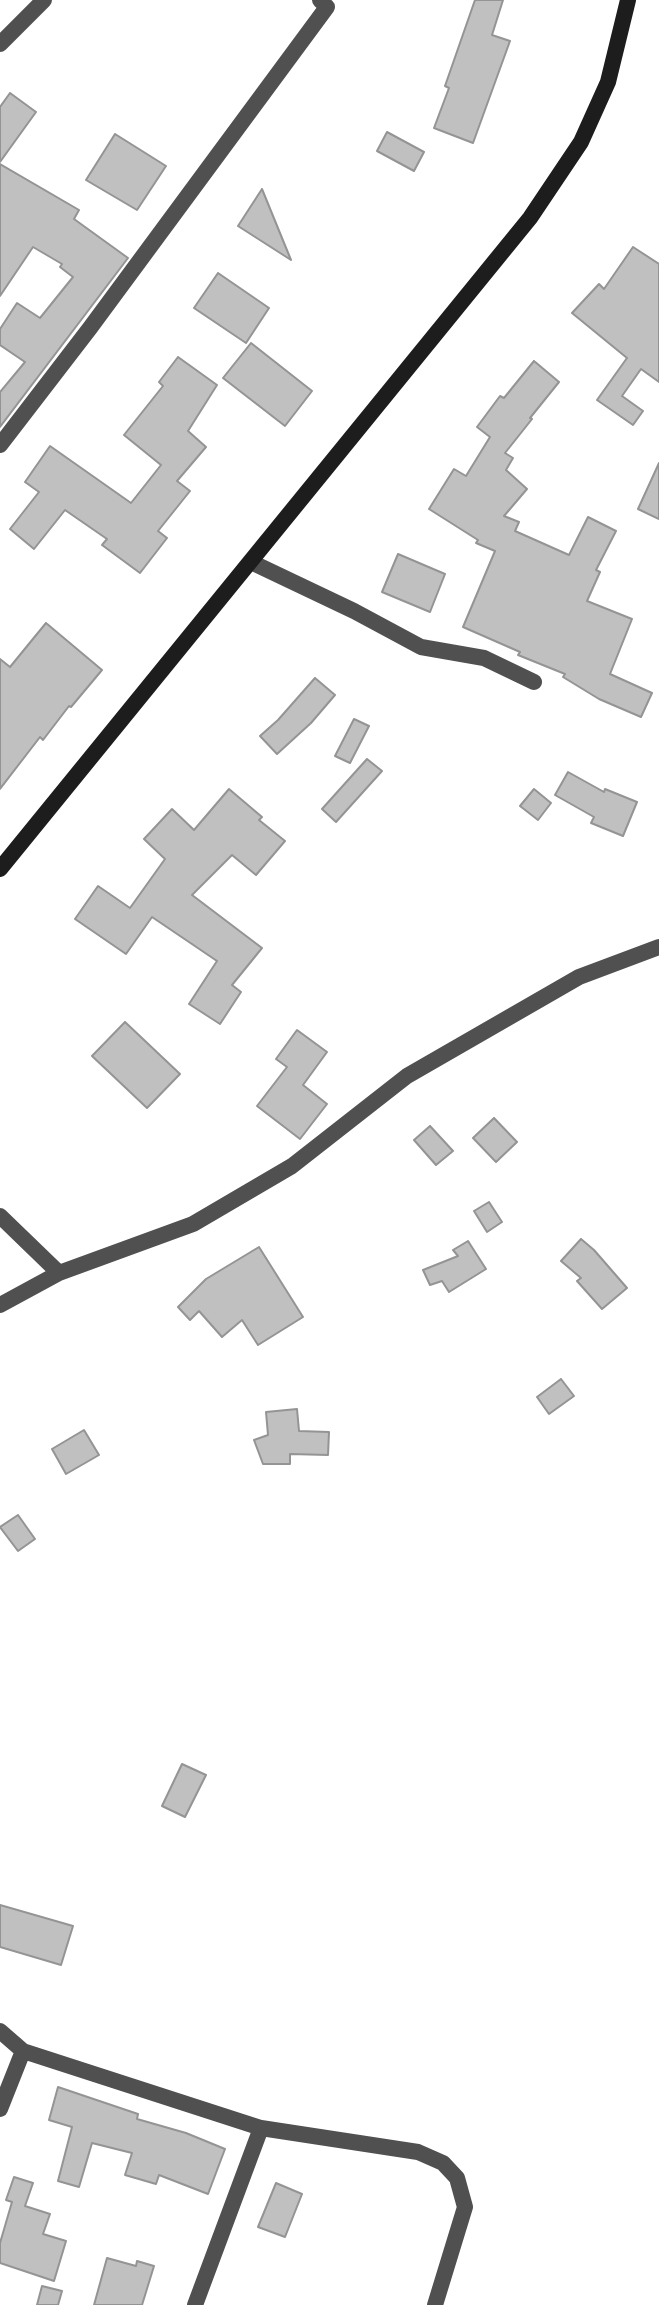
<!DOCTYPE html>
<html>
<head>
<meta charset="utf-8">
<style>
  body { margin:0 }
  canvas { display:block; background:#fff }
</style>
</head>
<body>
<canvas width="659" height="2305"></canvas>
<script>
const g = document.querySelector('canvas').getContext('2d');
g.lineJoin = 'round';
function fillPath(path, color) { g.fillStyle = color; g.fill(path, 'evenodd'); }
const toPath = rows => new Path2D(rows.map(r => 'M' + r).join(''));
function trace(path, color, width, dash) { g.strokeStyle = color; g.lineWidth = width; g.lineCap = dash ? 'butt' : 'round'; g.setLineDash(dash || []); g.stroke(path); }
const building = toPath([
  [475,0,503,0,492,35,510,41,473,143,434,128,449,88,445,86,475,0],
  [10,93,36,112,0,162,0,107,10,93],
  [387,132,424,152,414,171,377,151,387,132],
  [115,134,166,166,137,210,86,180,115,134],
  [0,164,79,210,74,219,128,258,0,427,0,392,25,362,0,345,0,329,17,303,40,318,73,277,60,267,62,264,33,247,0,296,0,164],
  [262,189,291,260,238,226,262,189],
  [633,247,659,264,659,382,641,369,622,396,643,411,633,425,597,400,627,358,572,313,599,284,604,289,633,247],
  [218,273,269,308,246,343,194,308,218,273],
  [251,343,312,391,285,426,223,378,251,343],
  [178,357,217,385,188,431,206,447,177,481,190,491,158,531,167,538,140,573,102,545,107,539,65,510,34,549,10,529,39,492,25,482,50,446,131,503,161,465,124,435,163,386,159,382,178,357],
  [534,361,559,382,530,418,532,419,505,453,513,458,506,470,527,489,504,516,519,522,515,531,569,555,588,517,616,531,596,570,600,572,587,601,632,619,610,674,652,693,641,717,599,699,563,677,565,674,518,655,520,652,463,627,495,551,476,543,478,540,429,509,454,469,466,476,490,437,477,427,500,396,504,398,534,361],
  [659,463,659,519,638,509,659,463],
  [398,554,445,574,430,612,382,592,398,554],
  [46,623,102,670,71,707,69,706,43,740,40,737,0,789,0,659,10,667,46,623],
  [315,678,335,695,311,723,277,754,260,736,278,720,315,678],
  [354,719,369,726,350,763,335,756,354,719],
  [367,759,382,771,336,822,322,809,367,759],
  [568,772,604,792,605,789,637,802,623,836,591,823,594,817,555,795,568,772],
  [229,789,262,817,259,820,285,841,256,875,232,855,192,895,262,948,232,985,241,992,220,1024,189,1004,217,961,152,917,126,954,75,919,98,886,130,908,165,859,144,839,172,809,194,830,229,789],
  [534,789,551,803,538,820,520,806,534,789],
  [125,1022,180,1074,147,1108,92,1056,125,1022],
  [297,1030,327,1052,303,1085,327,1104,300,1139,257,1106,287,1067,276,1059,297,1030],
  [494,1118,517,1142,496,1162,473,1138,494,1118],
  [430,1126,453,1151,436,1165,414,1140,430,1126],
  [489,1202,502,1222,487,1232,474,1211,489,1202],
  [581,1239,594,1250,627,1288,602,1309,577,1281,581,1278,561,1261,581,1239],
  [468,1241,486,1269,449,1292,442,1281,430,1285,423,1270,458,1256,453,1250,468,1241],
  [259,1247,303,1317,258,1345,242,1320,222,1337,199,1311,190,1320,178,1307,206,1279,259,1247],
  [561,1379,574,1396,549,1414,537,1397,561,1379],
  [297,1409,299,1431,329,1432,328,1455,290,1454,290,1464,263,1464,254,1440,268,1435,266,1412,297,1409],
  [84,1430,99,1455,66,1474,52,1449,84,1430],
  [18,1515,35,1539,18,1551,0,1527,18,1515],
  [182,1764,206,1775,185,1817,162,1806,182,1764],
  [0,1905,73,1926,61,1965,0,1947,0,1905],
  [58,2087,138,2114,137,2119,186,2133,225,2149,208,2194,159,2175,156,2184,125,2175,132,2153,92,2143,79,2187,58,2181,72,2127,49,2120,58,2087],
  [14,2177,33,2183,25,2206,50,2214,43,2234,66,2241,54,2281,0,2263,0,2243,12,2202,6,2200,14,2177],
  [276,2183,302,2194,285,2237,258,2227,276,2183],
  [107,2258,136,2266,137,2261,154,2266,142,2305,94,2305,107,2258],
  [42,2286,62,2291,58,2305,37,2305,42,2286]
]);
const minor = toPath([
  [0,44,44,0],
  [0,445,90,328,327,7,320,0],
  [251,562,354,611,421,647,484,658,534,682],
  [0,2031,23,2051,261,2128,195,2305],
  [0,2109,23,2051],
  [261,2128,418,2152,443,2163,457,2178,465,2207,435,2305]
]);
const tertiary = toPath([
  [0,1216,59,1273],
  [0,1305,59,1273,193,1224,292,1166,407,1076,579,977,659,947]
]);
const secondary = toPath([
  [0,869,530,218,581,142,608,82,628,0]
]);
fillPath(building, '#c0c0c0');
trace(building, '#949494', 2);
trace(minor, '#505050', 16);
trace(tertiary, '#505050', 16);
trace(secondary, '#1d1d1d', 16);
</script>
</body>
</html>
